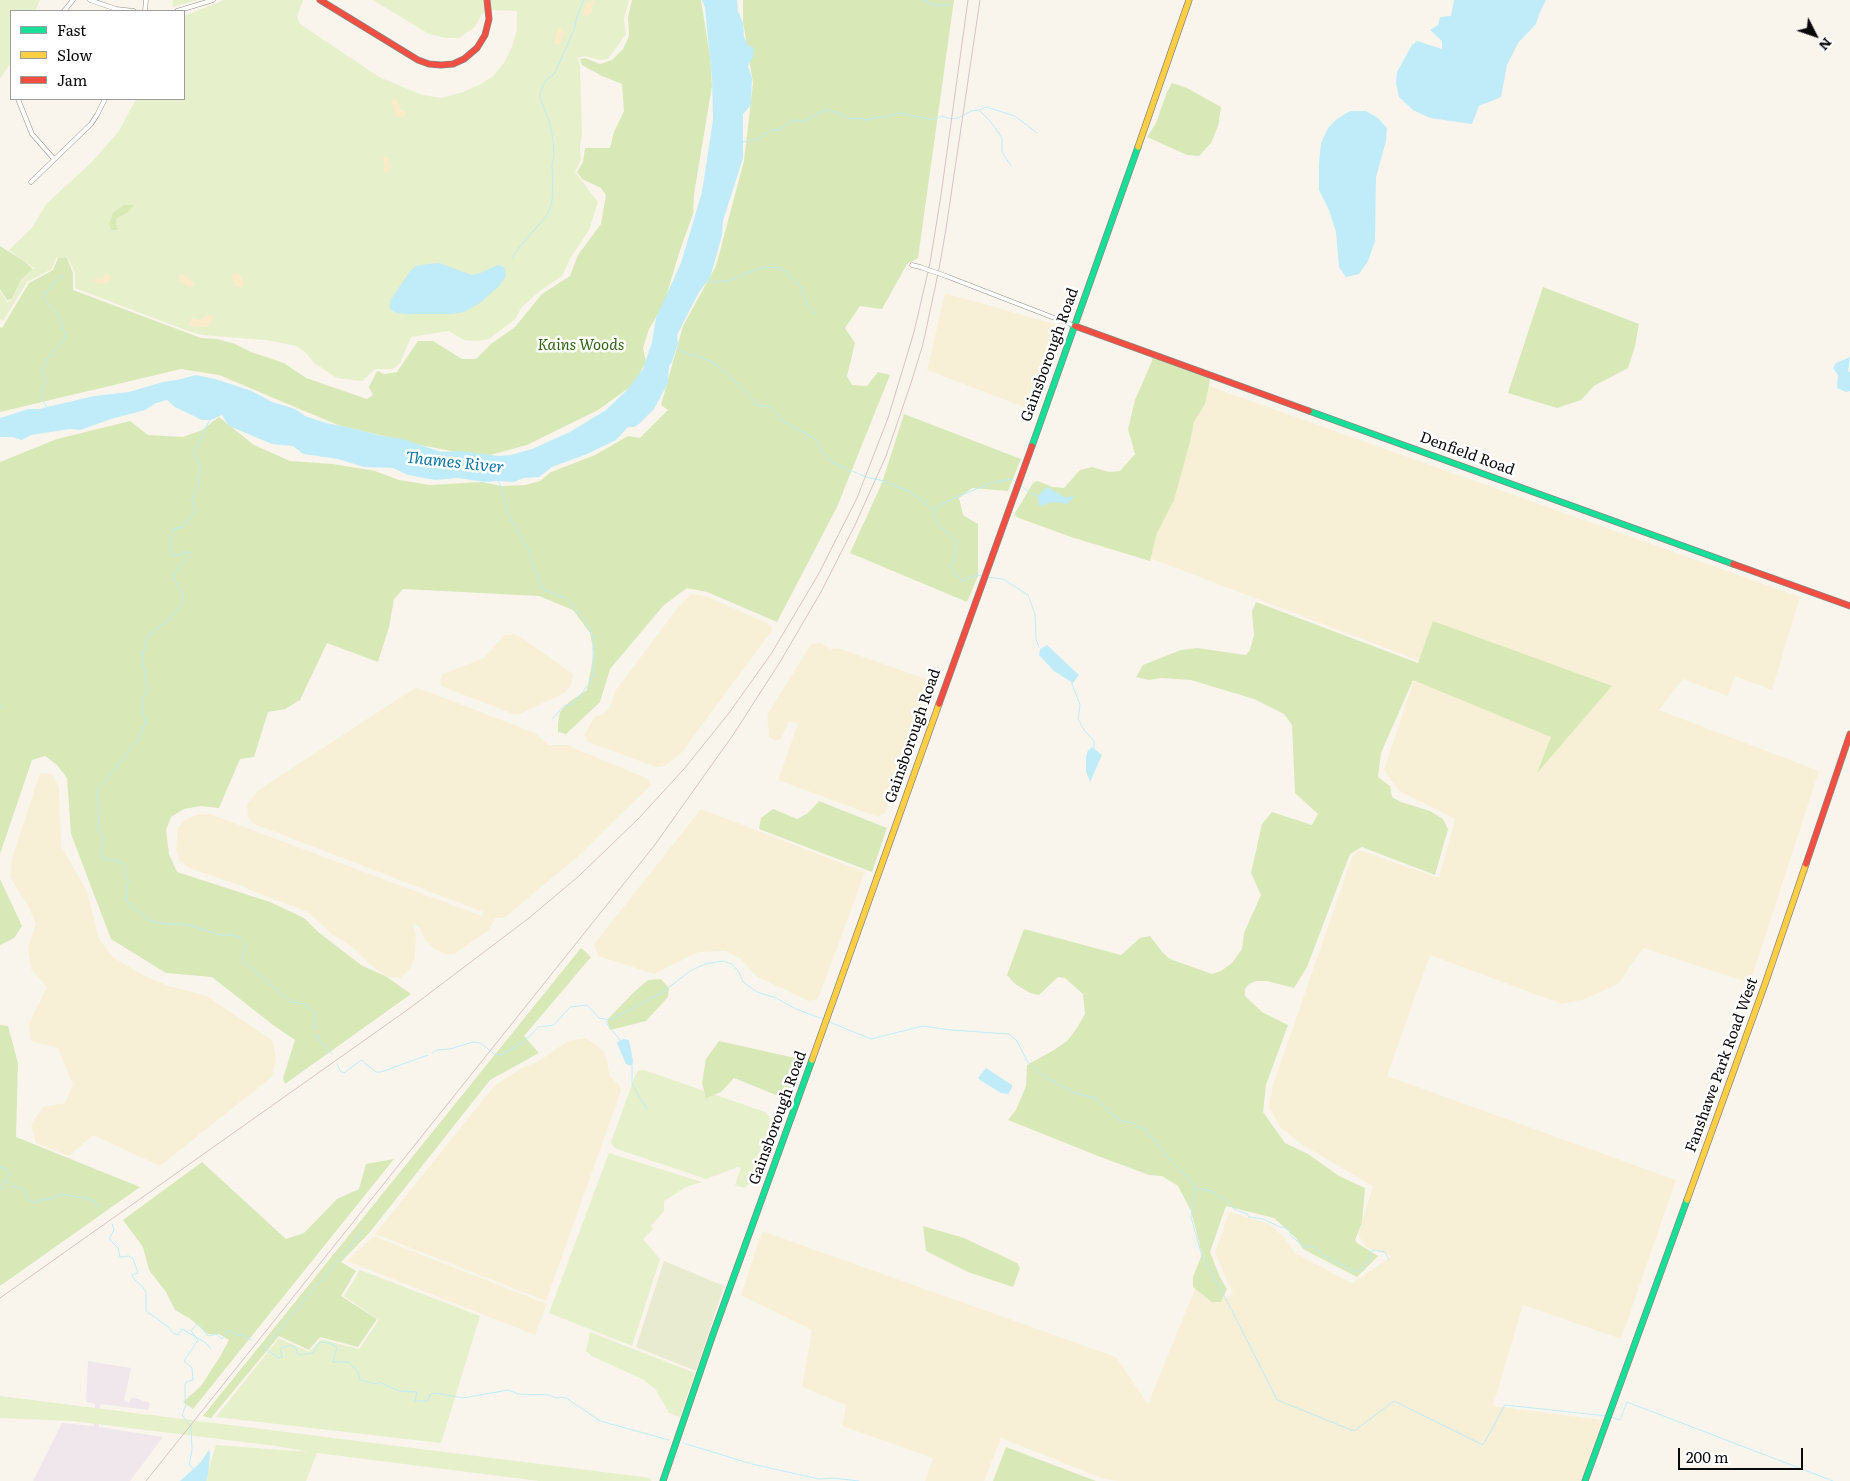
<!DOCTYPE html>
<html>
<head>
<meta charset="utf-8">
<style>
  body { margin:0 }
  #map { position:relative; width:1850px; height:1481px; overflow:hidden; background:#f9f5ed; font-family:Literata,serif }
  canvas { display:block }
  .legend { position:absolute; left:10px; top:10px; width:175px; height:90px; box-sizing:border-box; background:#fff; border:1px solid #9d9d9d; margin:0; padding:6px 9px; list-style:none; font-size:15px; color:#0a0a0a }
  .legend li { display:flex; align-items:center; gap:10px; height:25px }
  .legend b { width:25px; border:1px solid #9d9d9d }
  .north { position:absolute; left:1790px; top:10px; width:50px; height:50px; -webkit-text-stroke:4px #fff; paint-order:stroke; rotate:131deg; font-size:14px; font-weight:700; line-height:20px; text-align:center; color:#0a0a0a }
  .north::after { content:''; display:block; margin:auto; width:18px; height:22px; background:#0a0a0a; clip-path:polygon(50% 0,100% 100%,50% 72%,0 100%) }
  .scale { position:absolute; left:1678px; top:1448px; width:125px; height:22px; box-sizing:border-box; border:2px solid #0a0a0a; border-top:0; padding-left:6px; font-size:15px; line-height:18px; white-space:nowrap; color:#0a0a0a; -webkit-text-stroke:4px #fff; paint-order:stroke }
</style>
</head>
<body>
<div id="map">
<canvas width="1850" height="1481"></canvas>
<ul class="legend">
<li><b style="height:6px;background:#16e098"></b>Fast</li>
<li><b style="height:6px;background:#ffcf43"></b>Slow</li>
<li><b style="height:6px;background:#f24e42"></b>Jam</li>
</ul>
<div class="north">N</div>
<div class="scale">200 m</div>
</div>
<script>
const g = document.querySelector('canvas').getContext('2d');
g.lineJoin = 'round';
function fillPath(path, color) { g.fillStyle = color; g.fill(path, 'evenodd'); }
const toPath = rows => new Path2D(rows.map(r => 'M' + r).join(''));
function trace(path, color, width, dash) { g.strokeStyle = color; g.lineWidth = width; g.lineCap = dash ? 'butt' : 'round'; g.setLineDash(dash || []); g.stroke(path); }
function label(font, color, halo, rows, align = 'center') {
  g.font = font + ' Literata,serif'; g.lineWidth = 5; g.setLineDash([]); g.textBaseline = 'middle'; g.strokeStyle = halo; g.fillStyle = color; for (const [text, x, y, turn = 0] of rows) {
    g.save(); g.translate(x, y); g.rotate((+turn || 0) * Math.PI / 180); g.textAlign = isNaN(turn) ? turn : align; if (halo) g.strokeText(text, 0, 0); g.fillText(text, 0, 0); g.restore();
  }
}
const industrial = toPath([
  [88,1361,131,1368,124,1401,129,1402,132,1397,150,1403,148,1410,100,1404,99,1427,163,1437,130,1481,33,1481,62,1423,94,1426,95,1404,86,1402]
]);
const farmland = toPath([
  [945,293,1065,327,1034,411,927,370],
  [1206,385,1800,597,1772,690,1735,676,1728,696,1683,679,1659,710,1819,771,1750,983,1643,948,1618,984,1585,999,1562,1004,1430,955,1387,1076,1676,1180,1621,1339,1523,1305,1493,1406,1602,1420,1581,1481,1119,1481,1104,1479,1001,1438,984,1481,925,1481,933,1458,842,1426,846,1405,802,1387,812,1330,741,1295,762,1231,1116,1357,1148,1404,1197,1284,1222,1299,1233,1294,1215,1253,1229,1212,1268,1223,1285,1238,1295,1253,1352,1283,1392,1256,1366,1247,1358,1235,1373,1186,1302,1145,1280,1127,1269,1107,1273,1085,1352,857,1359,850,1439,878,1455,819,1399,791,1384,770,1420,661,1147,557],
  [691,594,706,596,767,623,772,627,771,632,682,752,665,766,656,767,588,742,584,735,595,716,602,715,609,709,616,690,676,610],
  [514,634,522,638,573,674,571,686,564,693,520,714,513,714,441,686,440,681,443,674,484,658,504,635],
  [821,643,831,649,838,648,932,681,933,689,885,813,878,817,778,780,798,724,789,721,781,739,775,741,769,737,767,715,811,644],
  [416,687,535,733,549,745,567,745,648,779,651,785,576,858,504,918,495,918,488,931,454,954,446,954,434,949,425,940,420,928,413,923,416,934,415,958,410,969,400,978,387,977,372,966,351,946,333,935,308,912,262,895,242,886,189,868,179,860,176,848,178,828,184,820,196,815,210,814,482,916,483,912,254,824,248,818,247,804,259,790],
  [40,773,52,774,59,787,61,846,87,891,99,939,114,958,145,976,169,986,207,996,273,1041,276,1059,272,1077,160,1166,93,1135,69,1156,36,1143,31,1124,43,1107,65,1103,73,1085,58,1048,31,1041,29,1023,47,987,31,969,28,947,36,924,28,906,10,877,12,858],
  [701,809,865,872,818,999,808,1001,756,976,740,958,725,951,699,952,654,974,598,956,594,944],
  [585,1038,597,1045,605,1053,610,1077,619,1084,621,1091,546,1301,375,1234,495,1085,520,1069,540,1060,568,1041],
  [374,1236,547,1304,535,1335,347,1261]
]);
const green = toPath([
  [0,0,40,0,35,11,11,11,11,62,0,79],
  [173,0,198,0,172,7],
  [224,0,303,0,297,17,300,24,379,77,422,95,442,98,463,92,481,84,493,76,504,63,512,47,517,30,517,11,488,10,482,14,475,27,459,38,446,38,429,34,373,0,629,0,624,19,626,34,608,59,600,60,585,56,578,58,580,67,582,133,580,147,581,160,575,172,598,202,589,230,571,257,562,276,541,290,522,307,515,319,489,339,477,341,464,340,449,331,411,337,400,363,393,369,375,369,362,381,337,378,314,363,307,354,297,346,266,340,202,335,185,330,75,288,75,273,68,258,56,258,52,269,27,282,3,321,0,319,0,291,7,302,12,300,21,281,34,268,9,250,31,229,47,203,92,162,119,131,136,99,184,99,184,16],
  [644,1070,765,1112,770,1118,769,1128,749,1184,744,1188,735,1185,741,1168,738,1167,706,1179,617,1149,613,1146,611,1142,635,1076,638,1071],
  [609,1153,702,1182,686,1187,664,1201,664,1211,651,1226,653,1229,643,1239,660,1259,632,1346,549,1313],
  [360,1270,480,1316,441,1443,216,1417,279,1338,309,1352,321,1339,359,1349,379,1320,344,1296],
  [590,1332,695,1373,680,1417,669,1413,656,1390,644,1380,592,1356,586,1351],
  [0,1396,651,1478,651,1481,539,1481,317,1453,306,1481,205,1481,216,1445,309,1452,276,1446,73,1421,0,1418]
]);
const forest = toPath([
  [632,0,701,0,710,57,712,86,694,194,693,214,679,253,664,304,649,329,643,348,646,362,634,384,598,410,527,445,483,457,420,445,338,425,219,375,181,369,0,412,0,327,2,328,29,283,53,270,58,258,67,258,73,273,73,290,201,338,217,339,235,344,251,352,284,363,306,378,367,399,373,395,369,387,377,371,385,374,397,372,418,341,433,341,462,359,476,359,491,344,515,327,542,294,570,276,578,255,601,224,606,195,601,188,582,179,577,172,583,162,585,148,610,148,614,132,624,111,622,84,602,76,582,65,580,59,585,58,600,64,612,60,623,49,629,36,628,17],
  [743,0,954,0,918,258,907,264,882,309,860,306,845,328,855,343,847,376,852,385,867,386,878,372,890,375,837,507,777,622,707,592,687,588,664,605,610,669,600,702,566,734,558,732,558,723,560,712,569,702,587,690,594,653,590,633,573,610,539,596,403,589,394,599,389,627,378,662,327,643,300,700,285,709,268,712,254,757,240,759,219,808,201,806,184,809,171,817,166,830,169,854,177,872,270,902,304,918,317,931,361,965,387,977,411,994,285,1084,283,1078,295,1040,273,1025,212,977,166,973,111,939,71,834,67,778,57,765,45,756,32,760,0,854,0,462,57,439,130,421,148,435,183,437,202,430,219,417,254,445,290,461,333,464,375,471,399,480,430,485,482,482,501,486,525,485,540,481,551,472,595,455,628,436,640,438,668,410,661,405,683,326,716,266,744,161,753,83,743,22],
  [1172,83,1187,88,1221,107,1218,126,1211,143,1199,156,1187,155,1147,137,1156,123,1167,92],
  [124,205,134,205,128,212,116,219,116,225,118,230,112,230,109,225,113,213],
  [0,246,24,261,33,269,21,280,12,299,7,300,0,289],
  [1543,287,1639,324,1635,346,1628,368,1594,386,1581,400,1557,408,1508,393],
  [1153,353,1208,377,1210,381,1205,404,1194,422,1190,442,1174,500,1157,533,1150,561,1071,537,1019,518,1014,515,1033,483,1037,481,1053,487,1064,488,1080,470,1092,467,1109,472,1120,471,1135,454,1128,429,1135,400,1152,361],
  [904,414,1021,459,1008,491,972,488,959,498,963,515,978,524,978,576,967,602,850,553,882,483],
  [1256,602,1418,663,1433,621,1612,686,1537,773,1551,737,1413,680,1381,753,1378,777,1390,786,1392,797,1401,802,1430,811,1443,819,1448,829,1435,875,1362,847,1350,854,1307,967,1294,988,1267,981,1256,981,1249,984,1245,989,1245,996,1262,1012,1288,1025,1266,1085,1263,1112,1285,1143,1308,1154,1339,1176,1365,1188,1362,1222,1355,1240,1357,1243,1378,1256,1357,1277,1303,1249,1296,1238,1274,1218,1226,1206,1210,1252,1220,1277,1227,1289,1221,1302,1212,1302,1193,1287,1193,1277,1202,1254,1191,1211,1178,1186,1162,1176,1149,1175,1098,1156,1008,1120,1016,1110,1026,1086,1027,1065,1054,1050,1067,1041,1077,1028,1085,1014,1083,994,1065,978,1058,977,1039,995,1030,993,1015,984,1007,975,1024,929,1121,955,1140,938,1150,936,1163,953,1170,959,1212,974,1221,971,1232,963,1242,949,1244,933,1261,895,1251,873,1262,824,1272,812,1312,825,1318,814,1295,793,1292,725,1284,714,1254,699,1191,680,1161,678,1149,680,1136,677,1143,665,1181,650,1197,648,1246,655,1250,650,1254,635,1252,611],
  [819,801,887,828,872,872,759,829,761,818,773,809,797,819,808,813],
  [0,879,22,926,14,938,0,945],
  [581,948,591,957,524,1036,539,1053,490,1080,370,1232,341,1262,356,1271,341,1296,377,1319,358,1347,320,1337,309,1350,279,1336,211,1418,203,1416],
  [661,979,669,988,668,997,646,1021,610,1030,607,1020,634,992,648,980],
  [0,1025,8,1026,18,1063,16,1137,140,1187,0,1286],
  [719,1041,804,1060,786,1099,734,1078,721,1092,706,1098,702,1083,706,1059],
  [394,1159,193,1409,183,1402,201,1386,221,1355,229,1340,219,1334,208,1334,189,1318,175,1310,166,1292,149,1270,143,1247,123,1220,202,1162,286,1239,304,1233,337,1199,359,1189,366,1164],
  [923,1226,964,1238,1017,1263,1020,1268,1013,1287,968,1272,926,1251],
  [1006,1447,1096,1481,993,1481]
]);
const sand = toPath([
  [593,0,594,3,592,6,592,12,588,16,583,14,586,4],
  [558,28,562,29,564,33,561,43,558,45,554,43],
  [395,99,398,100,399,109,406,112,404,117,401,118,396,116,392,103,392,101],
  [384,156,389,158,390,167,386,174,383,172,385,166,383,159],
  [235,273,239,274,243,279,244,284,242,288,235,286,232,277],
  [107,274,112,277,110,282,99,284,94,281,95,279,100,277,103,279,104,275],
  [180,274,187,276,194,283,193,286,189,287,179,281],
  [210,314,213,318,209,327,188,326,191,319,195,318,199,321,200,319]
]);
const cemetery = toPath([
  [664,1261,724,1286,696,1371,636,1347]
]);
const water = toPath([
  [702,0,737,0,738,11,743,23,744,37,748,45,751,46,754,49,753,56,748,66,752,78,751,105,743,114,743,158,723,221,722,235,710,278,699,292,677,335,678,343,672,362,669,366,668,383,654,409,639,424,634,427,628,427,616,440,587,454,552,467,539,477,523,478,514,482,498,481,485,482,458,478,435,480,408,475,393,468,364,467,338,459,303,454,293,446,272,444,229,426,222,415,211,420,202,420,175,407,167,400,156,403,145,410,111,419,80,430,70,429,31,435,22,440,12,437,0,437,0,418,29,409,39,409,94,396,129,392,163,382,177,380,196,375,215,379,252,391,272,402,295,409,305,416,326,423,347,427,382,436,403,439,441,452,460,451,498,456,511,455,532,449,570,432,606,410,626,391,643,369,652,342,656,318,681,263,702,192,713,120,712,79,705,8],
  [1454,0,1546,0,1539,14,1536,24,1518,43,1507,65,1501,97,1479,106,1472,124,1430,118,1413,110,1399,97,1396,83,1397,72,1412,45,1417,41,1442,49,1442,41,1430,30,1438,25,1440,17,1451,16],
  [1350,111,1366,111,1378,118,1387,128,1386,141,1376,177,1375,241,1368,261,1359,274,1346,277,1339,267,1336,232,1329,210,1319,190,1319,164,1321,143,1328,128,1337,119],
  [439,263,472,275,480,273,498,265,504,267,506,276,499,286,480,303,464,312,452,314,406,314,396,313,390,309,390,301,411,270,416,266,428,264],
  [1850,357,1848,370,1850,373,1850,391,1846,392,1837,388,1838,375,1833,368,1836,363],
  [1047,487,1066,498,1072,496,1074,497,1067,504,1056,502,1048,503,1042,506,1039,505,1038,496],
  [1047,645,1079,675,1073,683,1054,671,1039,655,1040,649],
  [1092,747,1102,755,1090,782,1086,771,1086,757,1087,752],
  [625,1039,629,1040,633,1061,632,1066,626,1064,617,1043,620,1040],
  [986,1068,1012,1085,1012,1088,1008,1094,1001,1093,980,1080,978,1078],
  [209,1450,210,1454,208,1474,206,1481,180,1481,200,1463]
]);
const stream = toPath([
  [921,0,938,6,950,4],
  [980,111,991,122,1002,138,1002,152,1011,166],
  [741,142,756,140,771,130,780,130,791,121,795,120,803,122,827,109,851,119,861,118,866,120,879,117,886,117,900,113,929,119,936,119,942,116,951,119,958,118,971,111,979,110,986,107,1015,116,1037,133],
  [512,257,526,239,546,217,551,206,553,194,552,164,554,156,553,140,549,120,540,98,540,92,546,80,554,74,557,68,574,30,578,13,584,0],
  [709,282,727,281,761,268,779,267,794,279,802,288,808,306,814,314],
  [678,343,679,350,689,355,695,355,714,363,739,385,758,406,770,406,783,421,815,439,818,442,819,447,822,452,834,463,866,477,884,481,911,492,934,510,937,523,956,541,956,554,951,566,955,574,963,581,978,575,982,576],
  [47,407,41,399,45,383,43,368,47,359,64,340,65,334,59,315,43,299,49,288,64,275],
  [210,420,208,423,195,453,195,458,200,465,200,472,199,485,192,499,195,512,184,526,174,529,170,546,171,554,178,556,186,552,189,552,190,555,180,565,174,575,177,586,183,594,183,603,171,618,149,635,145,643,143,655,145,680,147,684,147,690,142,700,145,725,137,741,97,791,100,832,104,838,100,856,104,859,118,861,123,864,125,869,125,876,128,880,127,902,149,920,164,924,183,924,193,926,220,935,234,935,241,939,245,943,243,961,291,1002,305,1004,316,1014,315,1029],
  [498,481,501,486,508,514,529,550,530,558,543,589,565,598,574,606,577,612,587,622,593,637,593,675,590,683,573,704,566,705,560,710,552,719],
  [1020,485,1030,493,1038,496],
  [934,509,952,499,991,483,1012,479,1017,483],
  [986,577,1003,579,1028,595,1035,614,1036,639,1039,647],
  [1071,681,1080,705,1078,719,1084,730,1094,741,1094,748],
  [0,705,0,709],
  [606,1021,607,1024,620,1040],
  [827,1021,871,1039,923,1026,951,1030,1009,1034,1017,1041,1027,1061,1046,1078,1075,1093,1096,1098,1110,1113,1121,1121,1133,1123,1146,1130,1171,1161,1193,1182,1195,1188,1191,1217,1202,1256,1228,1303,1277,1400,1354,1431,1394,1401,1483,1445,1505,1405,1607,1416],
  [318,1035,320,1041,332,1054],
  [432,1053,437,1050,450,1049,473,1042,481,1043,494,1054,501,1055,522,1043,539,1027,554,1025,570,1007,587,1005,599,1018,610,1020,663,992,690,971,705,964,723,961,732,964,739,972,743,982,757,992,776,998,796,1009,823,1019],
  [337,1064,340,1071,344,1073,361,1060,376,1072,381,1072,428,1055],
  [632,1066,632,1084,647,1109],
  [0,1167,4,1168,8,1171,9,1175,0,1190],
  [6,1179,13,1187,20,1187,24,1191,28,1199,33,1203,43,1199,47,1200,62,1194,89,1199,96,1203,100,1208],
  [1195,1188,1212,1191,1229,1203,1234,1209,1247,1214,1249,1217,1263,1219,1280,1227,1288,1228,1291,1236,1305,1247,1313,1246,1324,1256,1354,1271,1358,1271,1368,1260,1373,1250,1385,1252,1389,1260],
  [112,1224,114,1230,109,1239,118,1248,120,1257,129,1256,133,1259,138,1273,132,1275,134,1279,142,1286,146,1292,146,1311,167,1326,173,1333,178,1335,182,1329,206,1343,211,1349],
  [363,1231,264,1348,279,1358,282,1357,280,1349,290,1345,296,1348,298,1355,306,1354,313,1353,320,1342,329,1343,337,1347,333,1362,349,1362,358,1372,360,1380,376,1384,379,1382,399,1391,417,1392,415,1401,427,1401,431,1394,435,1393,463,1398,508,1390,518,1394,550,1395,555,1398,565,1397,600,1421,669,1440],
  [1611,1417,1620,1420,1627,1402,1833,1481],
  [683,1443,752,1464,819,1479,833,1478,859,1481],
  [193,1468,189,1465,192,1450,191,1426,182,1415,186,1405,185,1401,185,1384,186,1382,193,1380,192,1368,184,1361,198,1340,191,1331,198,1323,208,1336,216,1334,222,1339,228,1330,237,1335,243,1335,251,1340]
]);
const street = toPath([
  [90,0,116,9,134,11],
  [64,11,73,0],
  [145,11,146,0],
  [177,11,213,0],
  [18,99,32,134,54,159],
  [31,182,91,124,97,115,105,99],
  [912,265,920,267],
  [946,276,1075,326]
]);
const fast = toPath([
  [1309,411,1733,564],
  [1032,446,1138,147],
  [663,1481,712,1337,812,1060],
  [1585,1481,1687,1200]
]);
const slow = toPath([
  [1138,147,1189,0],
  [812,1060,939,704],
  [1687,1200,1765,984,1806,864]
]);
const jam = toPath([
  [320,0,418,60,429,64,441,65,453,64,464,59,477,48,485,35,489,19,487,0],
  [1075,326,1309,411],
  [1733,564,1850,606],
  [939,704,1032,446],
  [1806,864,1850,734]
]);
const rail = toPath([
  [0,1298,410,1008,529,918,580,875,639,818,684,769,729,713,771,654,818,575,857,498,888,418,914,332,930,263,941,195,968,0],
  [146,1481,654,846,733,735,780,662,821,592,855,525,886,456,911,383,923,344,939,269,946,229,980,0]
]);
const streetBridge = toPath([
  [920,267,946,276]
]);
const parkNames = [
  ["Kains Woods",581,346]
];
const streetNames = [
  ["Gainsborough Road",1050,355,-70],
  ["Denfield Road",1467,454,20],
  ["Gainsborough Road",913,736,-71],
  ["Fanshawe Park Road West",1722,1065,-70],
  ["Gainsborough Road",778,1118,-70]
];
const waterNames = [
  ["Thames River",455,463,6]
];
fillPath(industrial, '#efe7eb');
fillPath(farmland, '#f8f0d6');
fillPath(green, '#e6f0ca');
fillPath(forest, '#d8e8b7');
fillPath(sand, '#fcebcb');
fillPath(cemetery, '#e8ebcf');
fillPath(water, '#bfecf8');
trace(stream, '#bfecf8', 1);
trace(street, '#92908c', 5);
trace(fast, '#888683', 7);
trace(slow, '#888683', 7);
trace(jam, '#888683', 7);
trace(street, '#fefefc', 4);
trace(fast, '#16e098', 5.5);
trace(slow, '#ffcf43', 5.5);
trace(jam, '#f24e42', 5.5);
trace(rail, '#d7c2c4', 1);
trace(streetBridge, '#92908c', 5, []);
trace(streetBridge, '#fefefc', 4);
label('italic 15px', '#326616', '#fff', parkNames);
label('15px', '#0a0a0a', '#fff', streetNames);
label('italic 16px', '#0a78a5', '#fff', waterNames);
</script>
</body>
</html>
